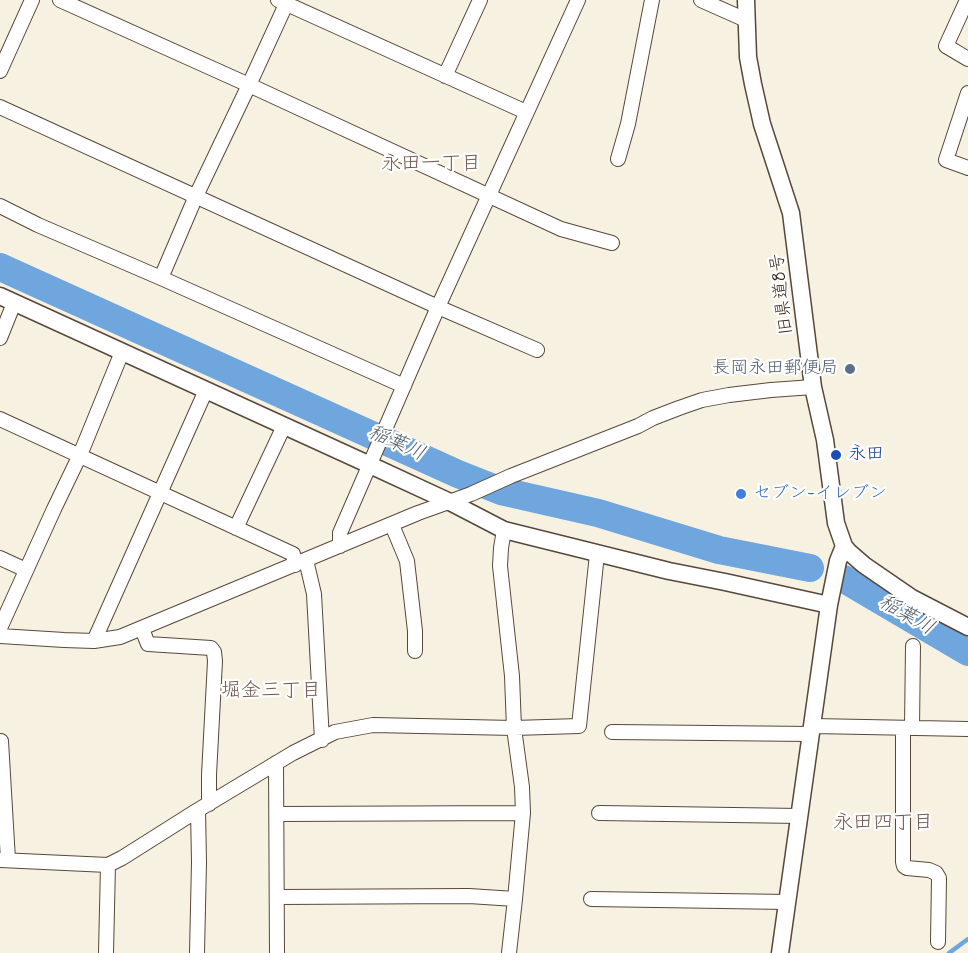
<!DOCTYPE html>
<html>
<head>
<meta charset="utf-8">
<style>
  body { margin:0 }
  canvas { display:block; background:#f7f1e2 }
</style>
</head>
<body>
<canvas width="968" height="953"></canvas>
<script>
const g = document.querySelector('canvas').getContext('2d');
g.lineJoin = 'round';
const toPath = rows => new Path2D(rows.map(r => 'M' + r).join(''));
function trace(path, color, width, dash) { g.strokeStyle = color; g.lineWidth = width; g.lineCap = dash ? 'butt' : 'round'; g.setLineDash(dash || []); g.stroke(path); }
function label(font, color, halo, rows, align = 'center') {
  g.font = font + ' Mynerve,"Klee One",sans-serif'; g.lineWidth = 4.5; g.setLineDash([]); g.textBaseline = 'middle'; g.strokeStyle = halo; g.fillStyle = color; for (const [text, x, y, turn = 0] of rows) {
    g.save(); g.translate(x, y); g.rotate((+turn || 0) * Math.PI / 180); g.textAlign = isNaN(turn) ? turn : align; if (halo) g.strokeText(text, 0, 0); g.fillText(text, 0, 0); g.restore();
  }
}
const stream = toPath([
  [949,953,968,939]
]);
const river = toPath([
  [0,267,458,474,501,491,598,513,719,550,810,568],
  [844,579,968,652]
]);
const minor = toPath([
  [60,0,249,85,561,229,612,243],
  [278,0,526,112],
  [701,0,746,20],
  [967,0,946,46,968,59],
  [0,71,32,0],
  [445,76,480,0],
  [968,93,946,160,968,168],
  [0,107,438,307,537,350],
  [618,159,628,124,652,0],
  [0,206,38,225,161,278,404,386],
  [161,278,196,196,249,85,288,0],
  [0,338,14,303],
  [0,419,293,554,295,565],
  [392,525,407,561,415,631,415,651],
  [236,528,284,426],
  [504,530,501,548,500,566,512,676,514,728,522,787,523,813,515,899,509,953],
  [340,546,340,533,438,307,578,0],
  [0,558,26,570],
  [306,560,314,594,322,740],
  [0,628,54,509,80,455,122,352],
  [142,629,148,644,211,648,214,652,215,661,209,775,209,804],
  [0,636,64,640,94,641,120,637,418,513,471,494,511,476,638,426,653,418,679,408,702,400,729,395,771,390,813,387],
  [94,641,206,390],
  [813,726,968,729],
  [903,728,903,862,904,866,907,868,929,870,936,873,939,878,938,942],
  [912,728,913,646],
  [612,732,811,734],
  [0,741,1,741,8,860],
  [276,763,277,953],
  [599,813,800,816],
  [277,814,523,813],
  [0,860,108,865,122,858,198,810,293,753,335,732,373,725,514,728,579,726,597,554],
  [277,897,469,896,515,899],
  [591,899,787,902],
  [106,953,108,865],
  [197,953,199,862,198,810]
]);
const tertiary = toPath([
  [746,0,748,57,753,84,762,124,791,213,813,387,825,440,836,523,844,546,849,552,864,565,912,598,968,627],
  [0,296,370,465,450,502,504,530,669,571,725,582,829,605],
  [780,953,829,605,838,561,844,546]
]);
const markers = [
  [850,369,6,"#5c6f8a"],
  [836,455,6,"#1a4fb4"],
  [741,494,6,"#3f7fe0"]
];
const streetNames = [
  ["旧県道8号",783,294,-97]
];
const serviceNames = [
  ["長岡永田郵便局",838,369]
];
const transitNames = [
  ["永田",848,455]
];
const shopNames = [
  ["セブン-イレブン",753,494]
];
const neighbourhoodNames = [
  ["永田一丁目",431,165],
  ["堀金三丁目",271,692],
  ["永田四丁目",883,824]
];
const waterNames = [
  ["稲葉川",396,444,24],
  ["稲葉川",906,616,30]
];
trace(stream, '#6ea6dd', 4.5);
trace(river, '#6ea6dd', 28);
trace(minor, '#57483b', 16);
trace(tertiary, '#57483b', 19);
trace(minor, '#fff', 14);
trace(tertiary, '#fff', 16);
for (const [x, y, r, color] of markers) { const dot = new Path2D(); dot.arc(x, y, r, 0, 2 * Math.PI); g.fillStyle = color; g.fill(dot); trace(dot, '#fff', 2); }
label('18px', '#3b2a1e', '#fff', streetNames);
label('18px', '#4e5e75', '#fff', serviceNames, 'right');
label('18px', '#164399', '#fff', transitNames, 'left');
label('18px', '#366cbe', '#fff', shopNames, 'left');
label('20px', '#76584e', '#fff', neighbourhoodNames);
label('italic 20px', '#4f5c6a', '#fff', waterNames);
</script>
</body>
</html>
